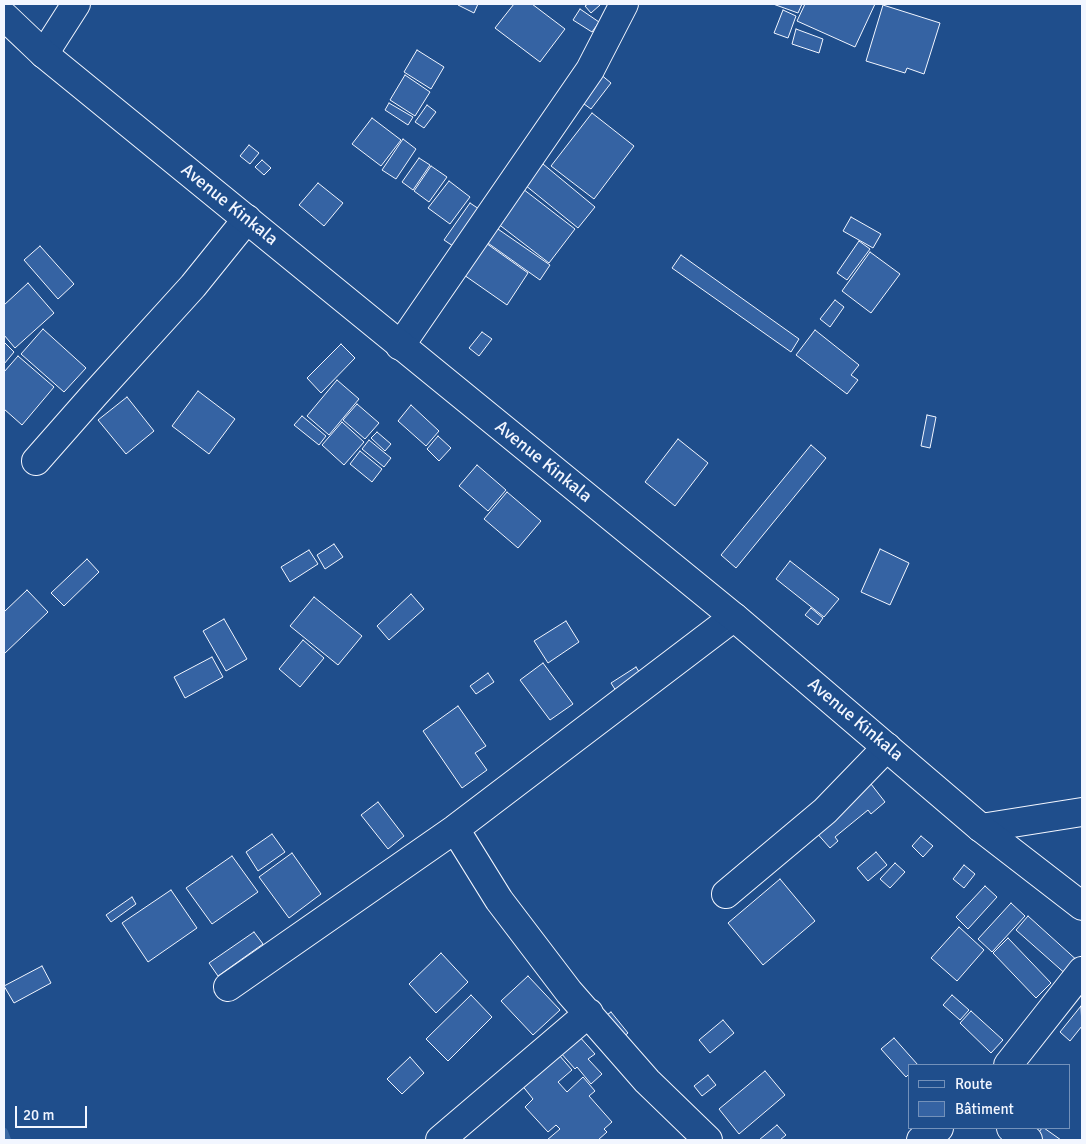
<!DOCTYPE html>
<html>
<head>
<meta charset="utf-8">
<style>
  body { margin:0 }
  #map { position:relative; width:1086px; height:1144px; overflow:hidden; background:#1f4e8c; font-family:Signika,sans-serif }
  canvas { display:block }
  .frame { position:absolute; inset:0; border:5px solid #f2f6ff; pointer-events:none }
  .legend { position:absolute; left:908px; top:1064px; width:162px; height:65px; box-sizing:border-box; background:#1f4e8c; border:1px solid #7391ba; margin:0; padding:6px 9px; list-style:none; font-size:15px; color:#f2f6ff }
  .legend li { display:flex; align-items:center; gap:10px; height:25px }
  .legend b { width:25px; border:1px solid #7391ba }
  .scale { position:absolute; left:15px; top:1106px; width:72px; height:22px; box-sizing:border-box; border:2px solid #f2f6ff; border-top:0; padding-left:6px; font-size:15px; line-height:18px; white-space:nowrap; color:#f2f6ff; -webkit-text-stroke:4px #1f4e8c; paint-order:stroke }
</style>
</head>
<body>
<div id="map">
<canvas width="1086" height="1144"></canvas>
<div class="frame"></div>
<ul class="legend">
<li><b style="height:6px;background:#1f4e8c"></b>Route</li>
<li><b style="height:14px;background:#3563a3"></b>Bâtiment</li>
</ul>
<div class="scale">20 m</div>
</div>
<script>
const g = document.querySelector('canvas').getContext('2d');
g.lineJoin = 'round';
const toPath = rows => new Path2D(rows.map(r => 'M' + r).join(''));
function trace(path, color, width, dash) { g.strokeStyle = color; g.lineWidth = width; g.lineCap = dash ? 'butt' : 'round'; g.setLineDash(dash || []); g.stroke(path); }
function fillPath(path, color) { g.fillStyle = color; g.fill(path, 'evenodd'); }
function label(font, color, halo, rows, align = 'center') {
  g.font = font + ' Signika,sans-serif'; g.lineWidth = 4; g.setLineDash([]); g.textBaseline = 'middle'; g.strokeStyle = halo; g.fillStyle = color; for (const [text, x, y, turn = 0] of rows) {
    g.save(); g.translate(x, y); g.rotate((+turn || 0) * Math.PI / 180); g.textAlign = isNaN(turn) ? turn : align; if (halo) g.strokeText(text, 0, 0); g.fillText(text, 0, 0); g.restore();
  }
}
const stream = toPath([
  [4,1132,7,1140]
]);
const building = toPath([
  [458,4,478,4,474,13,458,5,458,4],
  [514,4,532,4,565,29,540,62,495,28,514,4],
  [588,4,598,4,600,5,591,13,585,6,588,4],
  [773,4,802,4,798,13,773,4],
  [805,4,875,4,855,47,797,21,805,4],
  [883,5,940,23,924,74,907,68,905,73,866,61,883,5],
  [580,9,599,22,592,32,573,20,580,9],
  [783,10,796,16,788,38,774,33,783,10],
  [796,29,823,39,819,53,792,44,796,29],
  [417,50,444,67,431,89,404,72,417,50],
  [594,69,611,83,591,109,573,96,594,69],
  [405,75,430,92,415,116,390,100,405,75],
  [389,103,413,117,408,125,385,110,389,103],
  [427,105,436,112,424,128,415,122,427,105],
  [592,113,634,146,594,199,551,166,592,113],
  [372,118,401,140,381,166,352,144,372,118],
  [403,139,416,149,396,179,382,170,403,139],
  [249,145,259,153,250,164,240,156,249,145],
  [419,158,430,165,413,190,402,182,419,158],
  [262,160,271,168,264,175,255,167,262,160],
  [543,164,595,207,578,228,525,185,543,164],
  [431,166,447,177,429,202,414,191,431,166],
  [449,181,470,197,450,224,428,208,449,181],
  [318,183,343,203,324,226,299,205,318,183],
  [523,189,575,229,549,263,497,223,523,189],
  [470,203,479,209,453,246,444,240,470,203],
  [851,217,881,234,873,248,843,231,851,217],
  [495,227,550,265,540,280,485,241,495,227],
  [483,241,528,273,507,305,464,275,483,241],
  [859,241,870,249,847,280,837,273,859,241],
  [40,246,74,284,58,299,24,260,40,246],
  [870,252,900,274,871,313,842,291,870,252],
  [681,255,799,339,791,352,672,268,681,255],
  [28,283,54,313,15,348,4,335,4,305,28,283],
  [835,300,844,307,830,327,820,319,835,300],
  [43,329,86,368,64,392,21,354,43,329],
  [815,330,859,365,851,375,858,380,847,394,796,355,815,330],
  [482,332,492,339,479,356,469,348,482,332],
  [4,342,14,352,4,364,4,342],
  [341,344,355,358,321,393,307,378,341,344],
  [18,356,54,387,22,425,4,409,4,372,18,356],
  [337,380,359,399,329,435,307,416,337,380],
  [198,391,235,419,209,454,172,426,198,391],
  [127,397,154,431,126,454,98,420,127,397],
  [357,404,379,423,365,439,343,420,357,404],
  [411,405,439,431,426,446,398,421,411,405],
  [927,415,936,417,930,448,921,446,927,415],
  [302,416,326,436,319,445,294,425,302,416],
  [342,422,364,442,344,465,322,445,342,422],
  [377,432,391,444,385,451,371,438,377,432],
  [438,436,451,448,439,461,427,449,438,436],
  [678,439,708,463,675,506,645,482,678,439],
  [369,440,391,458,384,467,362,449,369,440],
  [811,445,826,458,736,568,721,555,811,445],
  [360,451,382,469,372,482,350,464,360,451],
  [477,465,506,490,488,511,459,486,477,465],
  [507,492,541,521,518,548,484,519,507,492],
  [334,544,343,557,325,569,317,555,334,544],
  [880,549,909,563,890,605,861,592,880,549],
  [309,550,318,564,290,582,281,567,309,550],
  [87,559,99,572,64,606,51,593,87,559],
  [790,561,839,599,824,617,776,579,790,561],
  [27,590,48,612,4,654,4,612,27,590],
  [411,594,424,609,389,640,377,626,411,594],
  [314,597,362,636,338,665,290,626,314,597],
  [811,608,823,618,818,625,805,615,811,608],
  [224,619,247,659,226,671,203,631,224,619],
  [566,621,579,642,548,663,534,641,566,621],
  [303,640,324,658,300,687,279,669,303,640],
  [212,657,223,677,185,698,174,677,212,657],
  [543,663,573,704,550,720,520,680,543,663],
  [636,667,643,678,618,694,611,683,636,667],
  [488,673,494,682,476,694,470,686,488,673],
  [458,706,486,746,475,753,487,770,462,788,423,731,458,706],
  [871,784,885,802,871,814,868,810,835,837,838,841,830,848,815,831,871,784],
  [378,802,404,836,388,849,361,815,378,802],
  [272,834,285,852,258,871,246,852,272,834],
  [921,836,933,846,923,857,912,846,921,836],
  [876,852,887,865,868,881,857,868,876,852],
  [292,853,321,894,289,918,259,877,292,853],
  [232,856,258,892,212,924,186,888,232,856],
  [895,863,905,872,890,888,880,879,895,863],
  [964,865,975,874,964,888,953,879,964,865],
  [780,879,815,921,763,965,728,923,780,879],
  [985,886,997,897,968,929,956,917,985,886],
  [171,890,197,928,148,962,122,923,171,890],
  [132,897,136,904,111,922,106,915,132,897],
  [1011,903,1025,916,992,952,978,939,1011,903],
  [1028,916,1080,963,1068,976,1016,930,1028,916],
  [959,927,984,950,957,981,931,958,959,927],
  [254,932,263,944,218,976,209,963,254,932],
  [1008,938,1051,983,1036,998,993,953,1008,938],
  [441,953,468,982,436,1013,409,984,441,953],
  [42,966,51,983,14,1003,4,986,42,966],
  [528,976,560,1010,533,1035,501,1001,528,976],
  [471,995,492,1017,448,1061,426,1039,471,995],
  [952,995,969,1010,960,1020,943,1005,952,995],
  [1081,1006,1082,1026,1070,1041,1060,1032,1081,1006],
  [971,1011,1003,1040,991,1053,960,1023,971,1011],
  [611,1012,628,1033,622,1038,604,1017,611,1012],
  [723,1020,734,1033,710,1053,699,1040,723,1020],
  [578,1035,595,1054,588,1059,602,1074,591,1084,577,1067,575,1069,560,1052,578,1035],
  [894,1038,918,1065,910,1065,910,1073,906,1077,881,1049,894,1038],
  [559,1055,572,1070,558,1082,567,1092,583,1077,595,1091,589,1096,612,1122,604,1129,607,1132,598,1140,547,1140,560,1129,556,1125,548,1132,525,1107,533,1099,521,1084,559,1055],
  [410,1057,424,1073,402,1094,387,1079,410,1057],
  [765,1071,785,1095,739,1134,719,1109,765,1071],
  [708,1075,716,1085,702,1096,694,1086,708,1075],
  [777,1125,786,1135,780,1140,759,1140,777,1125],
  [1042,1128,1044,1128,1061,1140,1036,1140,1034,1139,1042,1128]
]);
const minor = toPath([
  [44,54,76,4],
  [400,346,590,70,624,4],
  [36,461,95,394,193,286,247,219],
  [981,828,1082,812],
  [455,829,499,900,569,992,647,1081,708,1140],
  [726,894,825,811,887,747],
  [228,987,455,829,734,617],
  [1008,1065,1082,971],
  [1011,1128,1028,1140],
  [440,1140,589,1013],
  [921,1140,939,1128]
]);
const major = toPath([
  [4,16,44,54,734,617,981,828,1082,906]
]);
const streetNames = [
  ["Avenue Kinkala",229,205,39],
  ["Avenue Kinkala",543,462,39],
  ["Avenue Kinkala",855,720,40]
];
trace(stream, '#3b69a3', 8);
fillPath(building, '#3563a3');
trace(building, '#f2f6ff', 1);
trace(minor, '#f2f6ff', 30);
trace(major, '#f2f6ff', 30);
trace(minor, '#1f4e8c', 28);
trace(major, '#1f4e8c', 28);
label('18px', '#f2f6ff', '#1f4e8c', streetNames);
</script>
</body>
</html>
